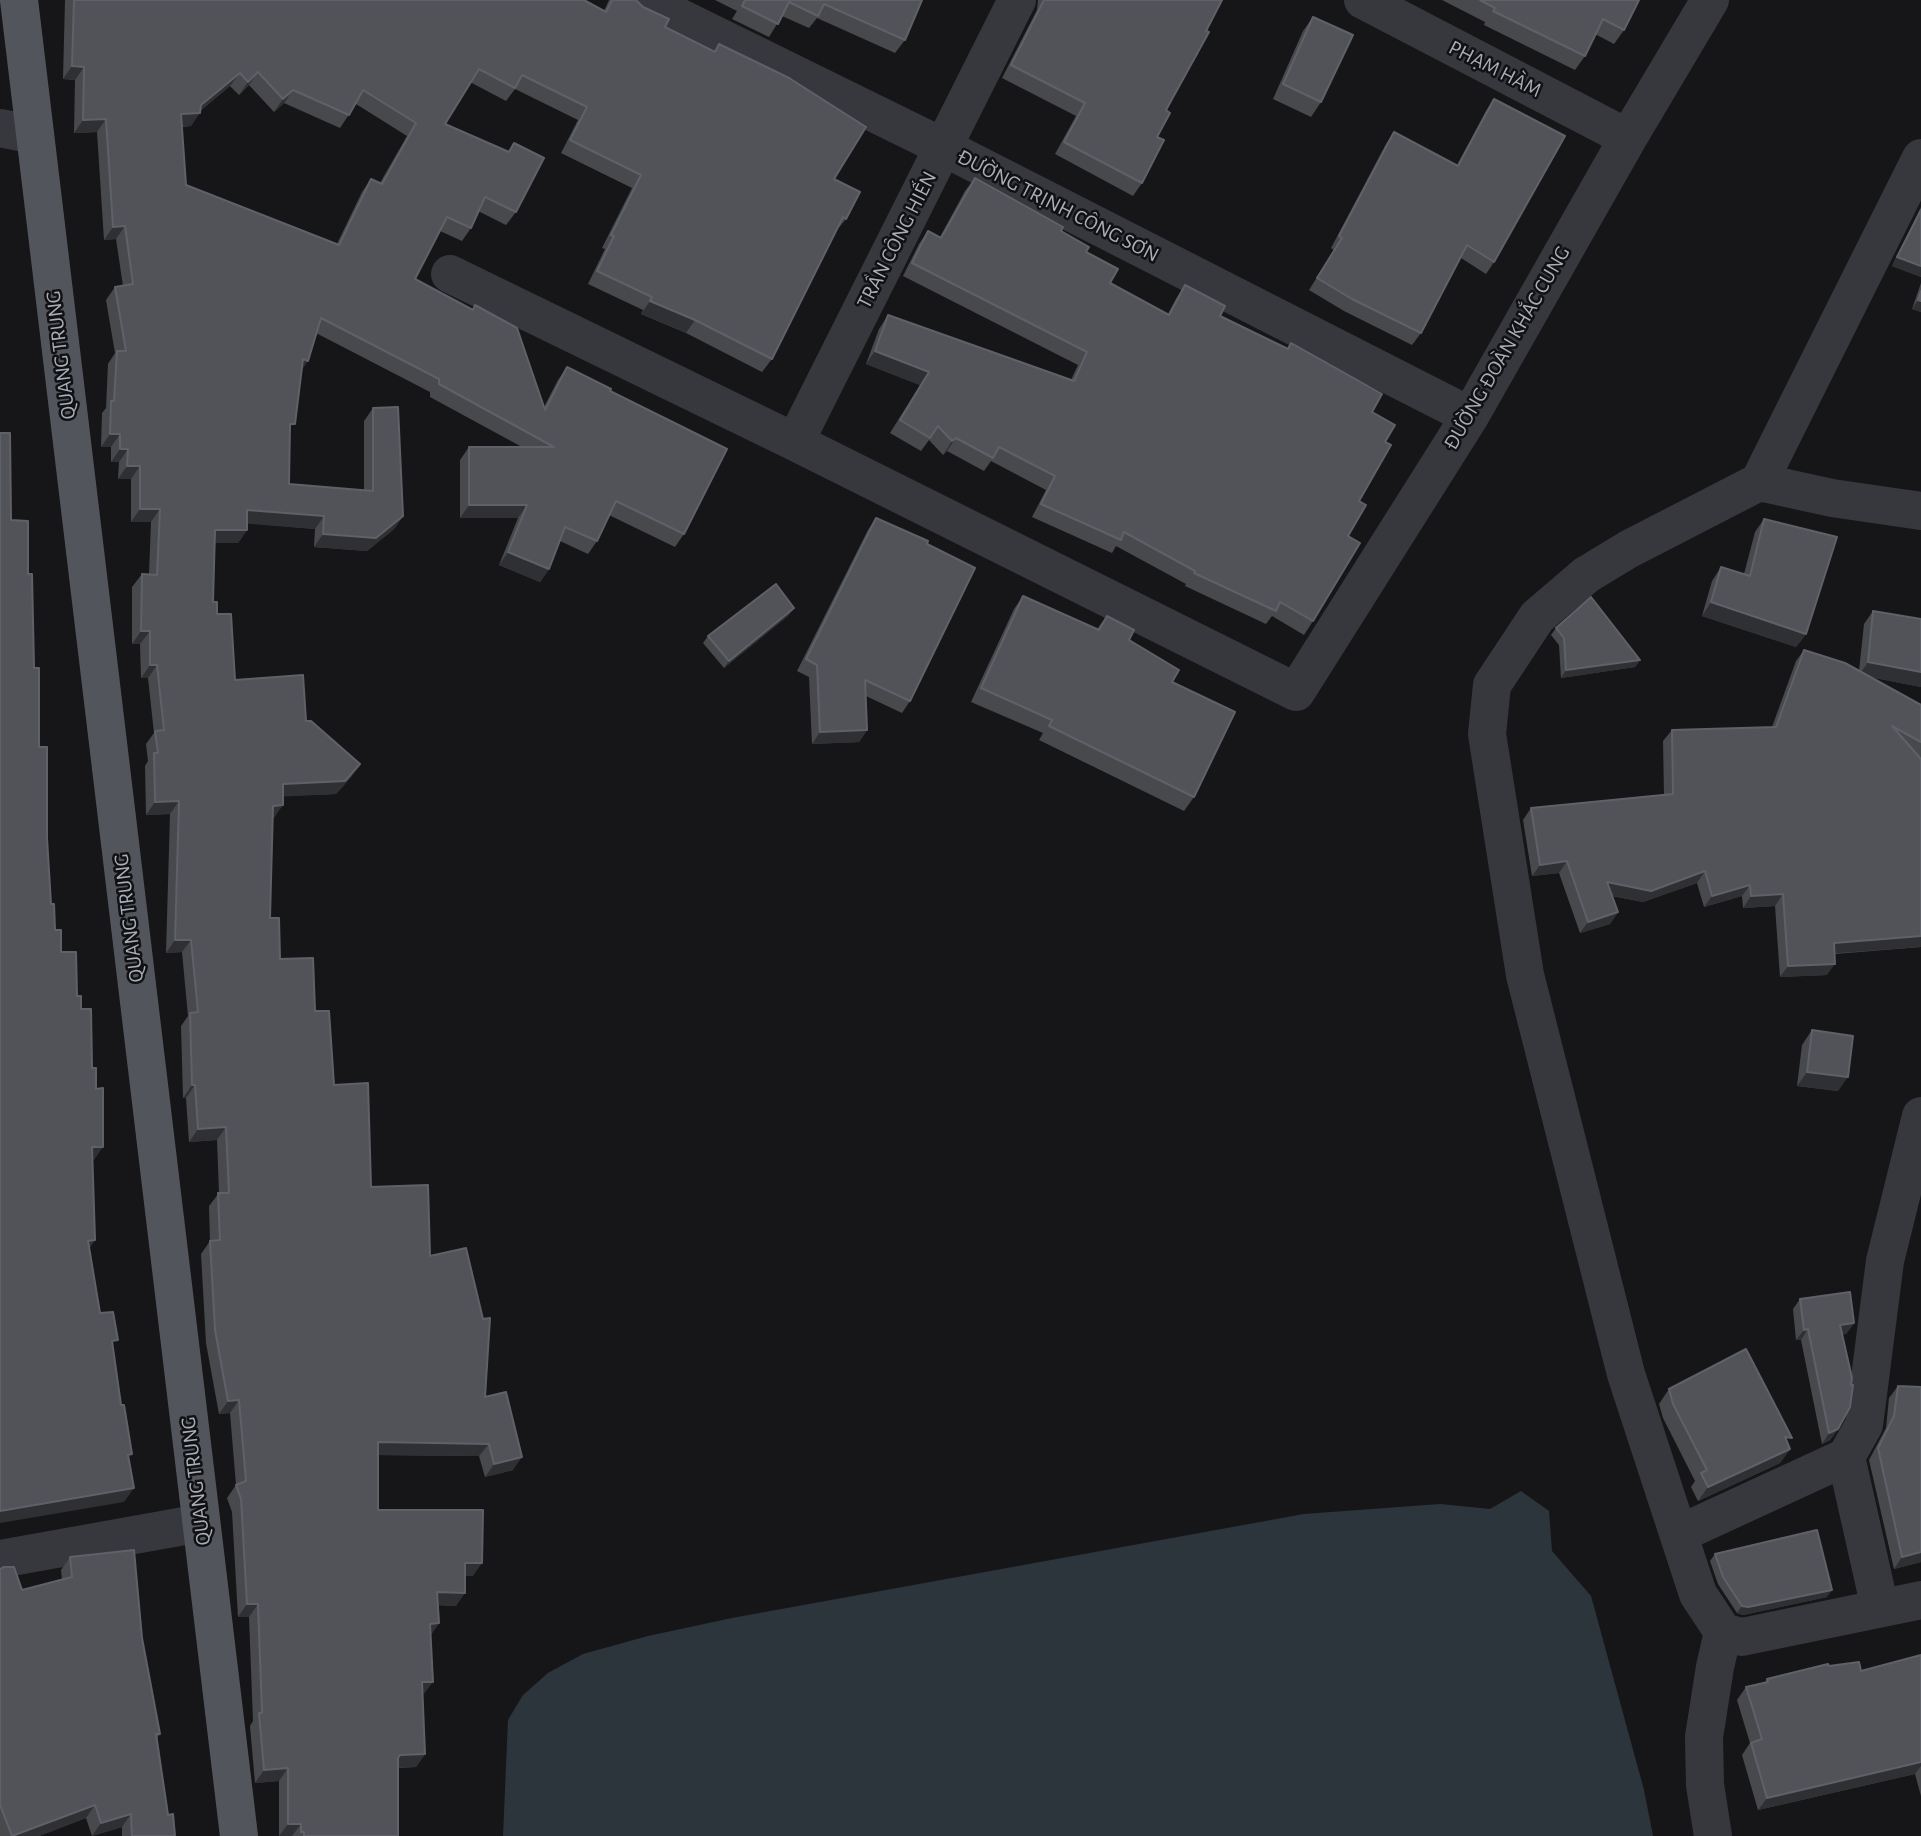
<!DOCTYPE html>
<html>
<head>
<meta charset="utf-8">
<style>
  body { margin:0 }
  canvas { display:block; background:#161618 }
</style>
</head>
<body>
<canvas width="1921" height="1836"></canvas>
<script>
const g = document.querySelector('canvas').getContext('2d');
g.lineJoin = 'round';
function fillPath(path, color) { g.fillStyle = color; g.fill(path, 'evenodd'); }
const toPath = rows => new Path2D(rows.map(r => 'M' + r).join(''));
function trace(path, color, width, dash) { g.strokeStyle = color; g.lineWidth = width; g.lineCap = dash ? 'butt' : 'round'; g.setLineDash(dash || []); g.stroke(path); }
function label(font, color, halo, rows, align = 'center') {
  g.font = font + ' "Alegreya Sans",sans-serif'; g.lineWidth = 5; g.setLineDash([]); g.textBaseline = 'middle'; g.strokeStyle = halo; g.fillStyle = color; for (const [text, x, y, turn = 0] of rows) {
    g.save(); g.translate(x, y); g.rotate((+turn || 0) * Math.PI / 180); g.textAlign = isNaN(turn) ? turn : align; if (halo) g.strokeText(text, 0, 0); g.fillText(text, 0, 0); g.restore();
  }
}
const water = toPath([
  [1521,1491,1549,1511,1552,1551,1591,1596,1644,1790,1653,1836,503,1836,508,1720,523,1695,548,1673,583,1654,648,1636,732,1618,1304,1514,1440,1504,1490,1509]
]);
const minor = toPath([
  [644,0,943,147,1470,416],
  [1363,0,1628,138],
  [0,128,35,135],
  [450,274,795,442,1296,692,1470,416,1628,138,1710,0],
  [795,442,1017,0],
  [1759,482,1921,158],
  [1921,511,1832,498,1759,482,1629,549,1586,575,1537,617,1492,685,1487,734,1525,975,1626,1374,1698,1594,1723,1632,1742,1637,1921,1600],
  [1846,1457,1880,1608],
  [1679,1534,1846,1457,1864,1425,1885,1261,1921,1116],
  [0,1559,201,1523],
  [1713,1836,1705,1785,1704,1737,1715,1667,1723,1632]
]);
const major = toPath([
  [19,0,239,1836]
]);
const wall = toPath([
  [65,0,584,0,604,11,609,0,636,0,665,27,714,51,719,44,834,179,846,219,836,231,772,359,762,372,686,333,641,314,643,310,588,284,605,249,602,248,632,188,561,153,578,120,515,89,506,101,470,82,445,124,508,152,514,143,516,212,506,225,478,211,471,228,462,241,440,231,415,279,544,407,558,380,567,367,610,391,684,534,675,547,609,515,597,541,588,554,560,541,549,569,540,582,499,565,518,518,460,518,460,460,469,447,522,447,430,397,430,392,316,333,302,370,290,432,289,484,364,490,364,421,373,408,403,516,394,529,367,551,314,547,315,529,247,523,247,530,238,543,214,543,213,602,235,680,306,721,360,764,351,777,336,794,283,796,274,818,272,818,270,918,280,959,315,1011,334,1085,371,1187,430,1256,513,1470,485,1477,479,1456,378,1455,378,1510,473,1576,465,1576,456,1606,438,1605,439,1623,430,1636,423,1695,425,1754,416,1767,398,1768,398,1836,279,1836,279,1781,255,1783,250,1726,253,1721,249,1617,238,1617,232,1512,227,1498,236,1485,230,1413,219,1414,206,1343,201,1254,210,1241,209,1206,219,1193,217,1140,189,1142,186,1098,183,1098,181,1026,188,1016,182,952,166,953,170,814,146,815,145,766,148,761,146,744,154,733,148,678,141,678,140,644,132,644,132,587,142,574,149,574,151,522,131,522,131,479,118,479,119,462,111,462,111,447,101,447,102,413,106,408,108,364,115,353,106,300,115,287,123,286,116,239,104,240,97,132,74,133,75,80,63,79],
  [249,85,274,112,284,103,340,128,356,104,407,136,380,183,371,179,362,192,337,244,186,185,182,127,191,126,200,111,230,86,239,95],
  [715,0,922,0,905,40,895,53,817,18,809,28,782,16,769,37,732,19,737,11],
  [1038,0,1222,0,1166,110,1142,183,1133,196,1055,154,1076,116,1002,78,1037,10],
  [1442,0,1639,0,1624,30,1614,44,1595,34,1585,56,1575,70,1484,25,1485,22],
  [1313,17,1321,102,1311,117,1273,99,1303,31],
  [1494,99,1494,262,1486,274,1461,258,1421,333,1412,345,1344,311,1309,290,1334,250,1331,248,1386,144,1394,132,1457,165,1486,111],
  [975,178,1061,231,1086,252,1110,283,1168,314,1176,299,1185,285,1220,316,1287,349,1291,343,1372,412,1385,442,1359,501,1348,536,1313,621,1304,635,1272,616,1266,624,1185,586,1186,584,1116,546,1112,553,1032,517,1046,490,991,461,984,471,947,451,943,455,929,440,921,451,890,433,920,385,866,364,879,329,888,315,1071,380,1078,365,903,276,919,244,928,231,940,237,965,191],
  [1921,207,1921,277,1892,266],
  [1921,283,1921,312,1912,309],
  [876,518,927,544,910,701,902,713,866,696,867,730,859,742,812,744,809,677,797,671,868,530],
  [1764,519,1806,634,1796,647,1702,616,1712,581,1721,567,1744,574,1755,532],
  [1023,596,1097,629,1107,616,1129,640,1172,682,1194,797,1184,811,1039,740,1043,733,971,702,1014,609],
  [1873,611,1921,619,1921,687,1870,677,1921,705,1921,947,1835,954,1827,975,1780,977,1775,906,1743,908,1742,896,1704,907,1697,883,1643,902,1612,896,1618,912,1610,924,1580,933,1559,873,1532,876,1523,820,1531,808,1664,795,1663,741,1672,730,1772,727,1796,661,1804,650,1859,671,1864,624],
  [789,615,724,668,703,643,708,636],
  [1556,628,1640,660,1635,667,1561,678,1559,645,1551,635],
  [1812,1030,1838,1091,1797,1086,1802,1045],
  [1800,1299,1854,1323,1846,1334,1842,1334,1851,1385,1838,1429,1830,1440,1822,1444,1801,1340,1796,1340,1793,1309],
  [1898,1386,1921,1562,1894,1569,1869,1460,1886,1428,1889,1398],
  [1669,1389,1788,1444,1790,1449,1780,1463,1698,1501,1691,1487,1695,1481,1663,1418,1659,1404],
  [1715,1554,1827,1597,1743,1615,1737,1613,1718,1584,1710,1561],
  [70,1557,142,1638,160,1734,157,1738,168,1815,175,1836,122,1836,122,1827,92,1836,86,1818,39,1836,0,1836,0,1569,22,1590,62,1580,61,1570],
  [1921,1655,1921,1796,1915,1774,1758,1810,1742,1755,1750,1743,1737,1700,1746,1687,1765,1682,1767,1679,1829,1666,1861,1671]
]);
const shadedWall = toPath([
  [72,66,84,67,75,80,63,79],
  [258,72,249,85,239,95,248,82],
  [240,73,230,86,197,113,200,113,191,126,172,127,181,114,201,105],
  [293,90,284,103,274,112,283,99],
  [106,119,97,132,74,133,83,120],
  [125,226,116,239,104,240,113,227],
  [1897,257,1921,266,1921,277,1892,266],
  [1918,300,1921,301,1921,312,1912,309],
  [650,301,695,320,686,333,641,314],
  [875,351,929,372,920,385,866,364],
  [303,359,308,361,299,374],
  [110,434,120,434,111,447,101,447],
  [956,438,947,451,943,455,952,441],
  [120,449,128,449,119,462,111,462],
  [127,466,140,466,131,479,118,479],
  [469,505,527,505,518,518,460,518],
  [140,509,160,509,151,522,131,522],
  [247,510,324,516,315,529,238,523],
  [403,516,394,529,367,551,314,547,323,534],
  [215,530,247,530,238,543,206,543],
  [508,552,549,569,540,582,499,565],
  [1711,602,1806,634,1796,647,1702,616],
  [794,608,789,615,724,668,729,661],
  [141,631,150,631,140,644,132,644],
  [1640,660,1635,667,1561,678,1566,670],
  [1868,662,1921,672,1921,687,1859,675],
  [150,665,157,665,148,678,141,678],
  [867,730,859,742,812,744,820,732],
  [360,764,351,777,336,794,274,797,283,784],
  [179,801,170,814,146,815,155,802],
  [283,805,274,818,264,819,273,806],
  [1567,861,1559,873,1532,876,1540,865],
  [1705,871,1697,883,1643,902,1599,893,1607,882],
  [1750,885,1742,896,1704,907,1712,896],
  [1783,894,1775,906,1743,908,1751,896],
  [1618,912,1610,924,1580,933,1588,922],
  [1921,936,1921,947,1826,954,1834,943],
  [175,940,191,940,182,952,166,953],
  [1835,964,1827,975,1780,977,1788,966],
  [1807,1072,1848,1077,1838,1091,1797,1086],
  [192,1085,195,1085,186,1098,183,1098],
  [226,1127,217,1140,189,1142,198,1129],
  [92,1147,103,1147,94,1160,82,1160],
  [95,1240,86,1254,88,1241],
  [1854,1323,1846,1334,1833,1336,1840,1325],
  [1808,1329,1801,1340,1796,1340,1804,1330],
  [239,1400,230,1413,219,1414,228,1401],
  [1838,1429,1830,1440,1822,1444,1829,1433],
  [378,1442,489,1444,479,1456,368,1455],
  [1790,1449,1780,1463,1698,1501,1708,1487],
  [522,1457,513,1470,485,1477,494,1464],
  [134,1488,124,1502,0,1523,0,1511],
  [1921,1552,1921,1562,1894,1569,1902,1557],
  [465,1563,482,1563,473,1576,456,1576],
  [1832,1590,1827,1597,1743,1615,1737,1613,1742,1606],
  [437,1592,465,1593,456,1606,428,1605],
  [247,1604,258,1604,249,1617,238,1617],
  [439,1623,430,1636,430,1624],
  [422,1682,433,1682,423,1695,413,1695],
  [425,1754,416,1767,391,1768,400,1755],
  [1921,1762,1921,1766,1915,1774,1758,1810,1767,1798],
  [288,1768,279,1781,255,1783,264,1770],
  [95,1805,86,1818,39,1836,14,1836],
  [131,1814,122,1827,92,1836,101,1823],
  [288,1824,301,1824,292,1836,279,1836]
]);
const building = toPath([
  [74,0,584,0,606,12,612,0,636,0,643,7,669,19,665,27,715,52,719,44,789,78,866,127,834,179,860,192,846,219,843,217,772,359,695,320,650,301,652,297,597,271,614,236,611,235,641,175,570,140,587,107,522,75,515,88,479,69,445,124,509,152,514,143,544,158,516,212,485,197,471,228,447,217,415,279,473,310,475,305,517,328,545,410,567,367,611,389,610,391,727,449,684,534,616,501,597,541,565,527,549,569,508,552,527,505,469,505,469,447,554,447,439,384,439,379,321,318,308,361,303,359,295,424,290,424,289,484,373,491,373,408,398,407,403,516,376,538,323,534,324,516,247,510,247,530,215,530,213,602,217,602,217,614,231,614,235,680,303,675,306,721,311,721,360,764,345,781,283,784,283,805,273,806,270,918,279,918,280,959,313,958,315,1011,329,1011,334,1085,368,1083,371,1187,428,1185,430,1256,466,1248,483,1319,490,1318,485,1397,506,1392,522,1457,494,1464,489,1444,378,1442,378,1510,483,1510,482,1563,465,1563,465,1593,437,1592,439,1623,430,1624,433,1682,422,1682,425,1754,400,1755,398,1758,398,1836,304,1836,304,1832,301,1832,301,1824,288,1824,288,1768,264,1770,259,1713,262,1713,258,1604,247,1604,241,1499,236,1485,246,1481,239,1400,228,1401,215,1330,210,1241,220,1240,218,1193,229,1193,226,1127,198,1129,195,1085,192,1085,190,1013,198,1012,191,940,175,940,179,801,155,802,154,753,158,753,155,731,164,730,157,665,150,665,150,631,141,631,142,574,157,575,160,509,140,509,140,466,127,466,128,449,120,449,120,434,110,434,111,401,114,401,117,351,126,351,115,287,133,284,125,226,113,227,106,119,83,120,84,67,72,66,74,0],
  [258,72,283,99,293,90,349,115,363,90,416,123,382,184,371,179,339,245,186,185,181,114,200,113,201,105,240,73,248,82,258,72],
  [745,0,922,0,905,40,824,4,818,16,789,2,778,24,742,6,745,0],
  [1044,0,1222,0,1206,31,1209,32,1166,110,1170,113,1157,137,1164,140,1142,183,1064,142,1085,103,1011,65,1044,0],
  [1480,0,1639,0,1624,30,1603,19,1585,56,1493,11,1495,8,1480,0],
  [1313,17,1353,35,1321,102,1283,84,1313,17],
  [1494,99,1565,136,1494,262,1467,245,1421,333,1352,299,1317,278,1342,238,1339,236,1394,132,1458,166,1494,99],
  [975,178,1063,227,1061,231,1089,247,1086,252,1118,269,1110,283,1169,315,1185,285,1225,306,1220,316,1288,349,1291,343,1382,394,1372,412,1395,425,1385,442,1391,445,1359,501,1366,505,1348,536,1360,543,1313,621,1280,602,1276,611,1194,573,1195,571,1124,532,1121,540,1041,504,1055,476,999,447,993,458,956,438,952,441,938,426,930,438,900,420,929,372,875,351,888,315,1074,381,1087,352,912,263,928,231,941,238,975,178],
  [1921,210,1921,266,1897,257,1921,210],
  [1921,291,1921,301,1918,300,1921,291],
  [0,433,10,433,11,520,28,521,28,574,32,574,34,668,39,668,39,747,47,747,47,838,51,904,54,904,55,930,61,930,61,952,76,952,77,996,81,996,81,1009,91,1009,92,1068,96,1068,96,1089,103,1088,103,1147,92,1147,95,1240,88,1241,100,1313,113,1312,118,1340,112,1341,121,1405,124,1405,132,1454,128,1455,134,1488,0,1511,0,433],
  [876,518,928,541,927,544,975,568,910,701,865,680,867,730,820,732,817,665,806,659,876,518],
  [1764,519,1837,537,1806,634,1711,602,1721,567,1750,576,1764,519],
  [776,584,794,608,729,661,708,636,776,584],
  [1023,596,1099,630,1107,616,1134,630,1129,640,1179,670,1172,682,1235,712,1194,797,1049,726,1052,720,981,688,1023,596],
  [1591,597,1640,660,1566,670,1564,638,1556,628,1591,597],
  [1873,611,1921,619,1921,672,1868,662,1873,611],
  [1804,650,1845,663,1921,705,1921,742,1892,726,1921,759,1921,936,1834,943,1835,964,1788,966,1783,894,1751,896,1750,885,1712,896,1705,871,1651,891,1607,882,1618,912,1588,922,1567,861,1540,865,1531,808,1673,794,1672,730,1776,727,1804,650],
  [1812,1030,1853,1036,1848,1077,1807,1072,1812,1030],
  [1850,1292,1854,1323,1840,1325,1852,1378,1851,1385,1853,1385,1850,1407,1838,1429,1829,1433,1808,1329,1804,1330,1800,1299,1850,1292],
  [1746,1349,1792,1438,1785,1437,1790,1449,1708,1487,1701,1473,1707,1470,1673,1404,1669,1389,1746,1349],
  [1898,1386,1921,1387,1921,1552,1902,1557,1878,1448,1894,1416,1898,1386],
  [1817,1530,1832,1590,1748,1607,1742,1606,1723,1577,1715,1554,1817,1530],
  [134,1550,142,1638,160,1734,156,1734,168,1815,173,1814,175,1836,132,1836,131,1814,101,1823,95,1805,12,1836,0,1805,0,1569,4,1567,14,1567,22,1590,72,1577,70,1557,134,1550],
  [1921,1655,1921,1762,1767,1798,1751,1743,1762,1739,1746,1687,1768,1682,1767,1679,1828,1664,1829,1666,1859,1662,1861,1671,1921,1655]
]);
const streetNames = [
  ["PHẠM HÀM",1495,69,27],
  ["ĐƯỜNG TRỊNH CÔNG SƠN",1058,206,27],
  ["TRẦN CÔNG HIẾN",897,240,-63],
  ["ĐƯỜNG ĐOÀN KHẮC CUNG",1507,348,-60],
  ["QUANG TRUNG",61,355,-97],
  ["QUANG TRUNG",129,918,-97],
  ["QUANG TRUNG",196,1481,-97]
];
fillPath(water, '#2c353c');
trace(minor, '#37383d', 38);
trace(major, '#53555c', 38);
fillPath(wall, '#47494d');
fillPath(shadedWall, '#2f3033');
fillPath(building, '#525359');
trace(building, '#5f6168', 2);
label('21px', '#a8adb8', '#111113', streetNames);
</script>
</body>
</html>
